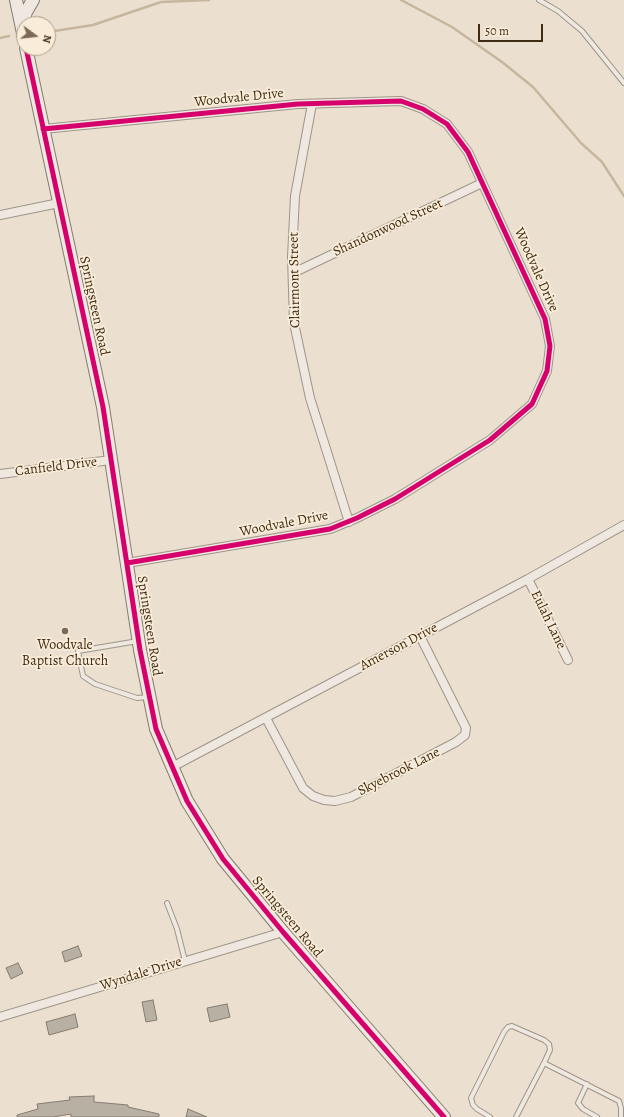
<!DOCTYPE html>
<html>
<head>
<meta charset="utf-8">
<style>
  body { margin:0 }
  #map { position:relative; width:624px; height:1117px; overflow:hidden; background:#ebe0d0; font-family:Alegreya,serif }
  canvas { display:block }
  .north { position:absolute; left:16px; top:16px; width:40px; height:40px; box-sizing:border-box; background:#f9ecd9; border:1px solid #af9f89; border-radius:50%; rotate:105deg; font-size:11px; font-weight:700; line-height:16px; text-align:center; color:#402c12 }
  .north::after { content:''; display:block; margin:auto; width:14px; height:18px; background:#7c6b54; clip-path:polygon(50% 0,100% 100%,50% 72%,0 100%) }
  .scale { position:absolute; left:478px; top:24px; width:65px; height:18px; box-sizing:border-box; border:2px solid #402c12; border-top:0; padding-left:5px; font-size:12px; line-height:14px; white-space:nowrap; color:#402c12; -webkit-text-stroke:3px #f9ecd9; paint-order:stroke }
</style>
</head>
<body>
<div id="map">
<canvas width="624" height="1117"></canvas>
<div class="north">N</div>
<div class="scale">50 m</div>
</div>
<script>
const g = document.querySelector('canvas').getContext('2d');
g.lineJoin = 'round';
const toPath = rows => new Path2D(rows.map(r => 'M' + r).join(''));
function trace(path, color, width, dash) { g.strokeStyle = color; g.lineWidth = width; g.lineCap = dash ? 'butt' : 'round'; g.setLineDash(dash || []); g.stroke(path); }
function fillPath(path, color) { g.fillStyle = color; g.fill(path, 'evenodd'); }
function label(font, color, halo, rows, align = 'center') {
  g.font = font + ' Alegreya,serif'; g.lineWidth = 3.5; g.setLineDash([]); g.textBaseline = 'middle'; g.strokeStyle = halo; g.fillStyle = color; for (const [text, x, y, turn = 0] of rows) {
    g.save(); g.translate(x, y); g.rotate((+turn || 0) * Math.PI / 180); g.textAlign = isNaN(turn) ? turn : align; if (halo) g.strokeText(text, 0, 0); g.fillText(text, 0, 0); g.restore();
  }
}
const stream = toPath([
  [401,0,452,27,502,62,533,87,581,143,602,162,624,196],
  [48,32,93,25,161,2,209,0],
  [0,38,9,36]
]);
const building = toPath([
  [78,946,82,956,65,962,62,952,78,946],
  [18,963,23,973,11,979,6,968,18,963],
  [153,1000,157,1020,146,1022,142,1002,153,1000],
  [227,1004,230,1017,210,1022,207,1008,227,1004],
  [75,1014,78,1027,49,1035,46,1022,75,1014],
  [94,1096,94,1102,128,1105,128,1107,159,1114,159,1117,71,1117,71,1114,53,1117,17,1117,17,1115,38,1109,37,1104,70,1100,69,1097,94,1096],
  [188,1109,207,1117,186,1117,188,1109]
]);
const lane = toPath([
  [539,0,558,11,582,31,624,83],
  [138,641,78,651,83,676,95,684,137,698,148,697],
  [167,903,177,929,185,961],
  [587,1084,578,1103,583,1109,597,1117],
  [490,1117,477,1109,473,1105,471,1098,504,1032,508,1027,512,1026,544,1040,549,1044,550,1050,544,1063,619,1101,621,1108,621,1117],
  [516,1117,544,1063]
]);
const street = toPath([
  [312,104,295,196,292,257,294,323,310,398,349,522],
  [43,129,298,104,401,101,423,109,447,124,468,152,545,319,550,346,547,371,532,404,490,440,395,499,357,518,330,529,127,563],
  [0,215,59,203],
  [293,273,482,183],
  [0,474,111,460],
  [528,579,568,660],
  [266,718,303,788,313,796,324,800,335,801,351,797,456,742,465,735,466,728,420,636],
  [172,767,528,579,624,525],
  [0,1017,283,932]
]);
const secondary = toPath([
  [16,0,24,38],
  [22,24,26,12,33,0],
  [26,48,103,407,140,650,156,729,187,801,223,859,283,932,444,1117]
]);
const cycleway = toPath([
  [26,48,103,407,140,650,156,729,187,801,223,859,283,932,444,1117],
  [43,129,298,104,401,101,423,109,447,124,468,152,545,319,550,346,547,371,532,404,490,440,395,499,357,518,330,529,127,563]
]);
const markers = [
  [65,631,4,"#7c6b54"]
];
const streetNames = [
  ["Woodvale Drive",239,98,-6],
  ["Shandonwood Street",388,228,-25],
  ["Woodvale Drive",536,270,66],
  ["Clairmont Street",295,280,-91],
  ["Springsteen Road",94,306,78],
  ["Canfield Drive",56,467,-7],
  ["Woodvale Drive",284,524,-11],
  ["Eulah Lane",548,620,64],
  ["Springsteen Road",149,626,81],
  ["Amerson Drive",399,647,-28],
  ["Skyebrook Lane",399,772,-27],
  ["Springsteen Road",287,917,50],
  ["Wyndale Drive",141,974,-17]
];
const poiNames = [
  ["Woodvale",65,646],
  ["Baptist Church",65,662]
];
trace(stream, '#c7b69e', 2.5);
fillPath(building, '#b8b0a3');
trace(building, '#857c70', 1);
trace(lane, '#9e9588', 6);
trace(street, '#9e9588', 10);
trace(secondary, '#857c70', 14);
trace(lane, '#eee8e0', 4);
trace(street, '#eee8e0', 8);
trace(secondary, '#eee8e0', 12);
trace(cycleway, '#d6006c', 5);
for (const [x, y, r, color] of markers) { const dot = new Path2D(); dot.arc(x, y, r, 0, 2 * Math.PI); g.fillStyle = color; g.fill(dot); trace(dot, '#f9ecd9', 1.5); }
label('14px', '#402c12', '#f9ecd9', streetNames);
label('14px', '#402c12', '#f9ecd9', poiNames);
</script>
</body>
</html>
